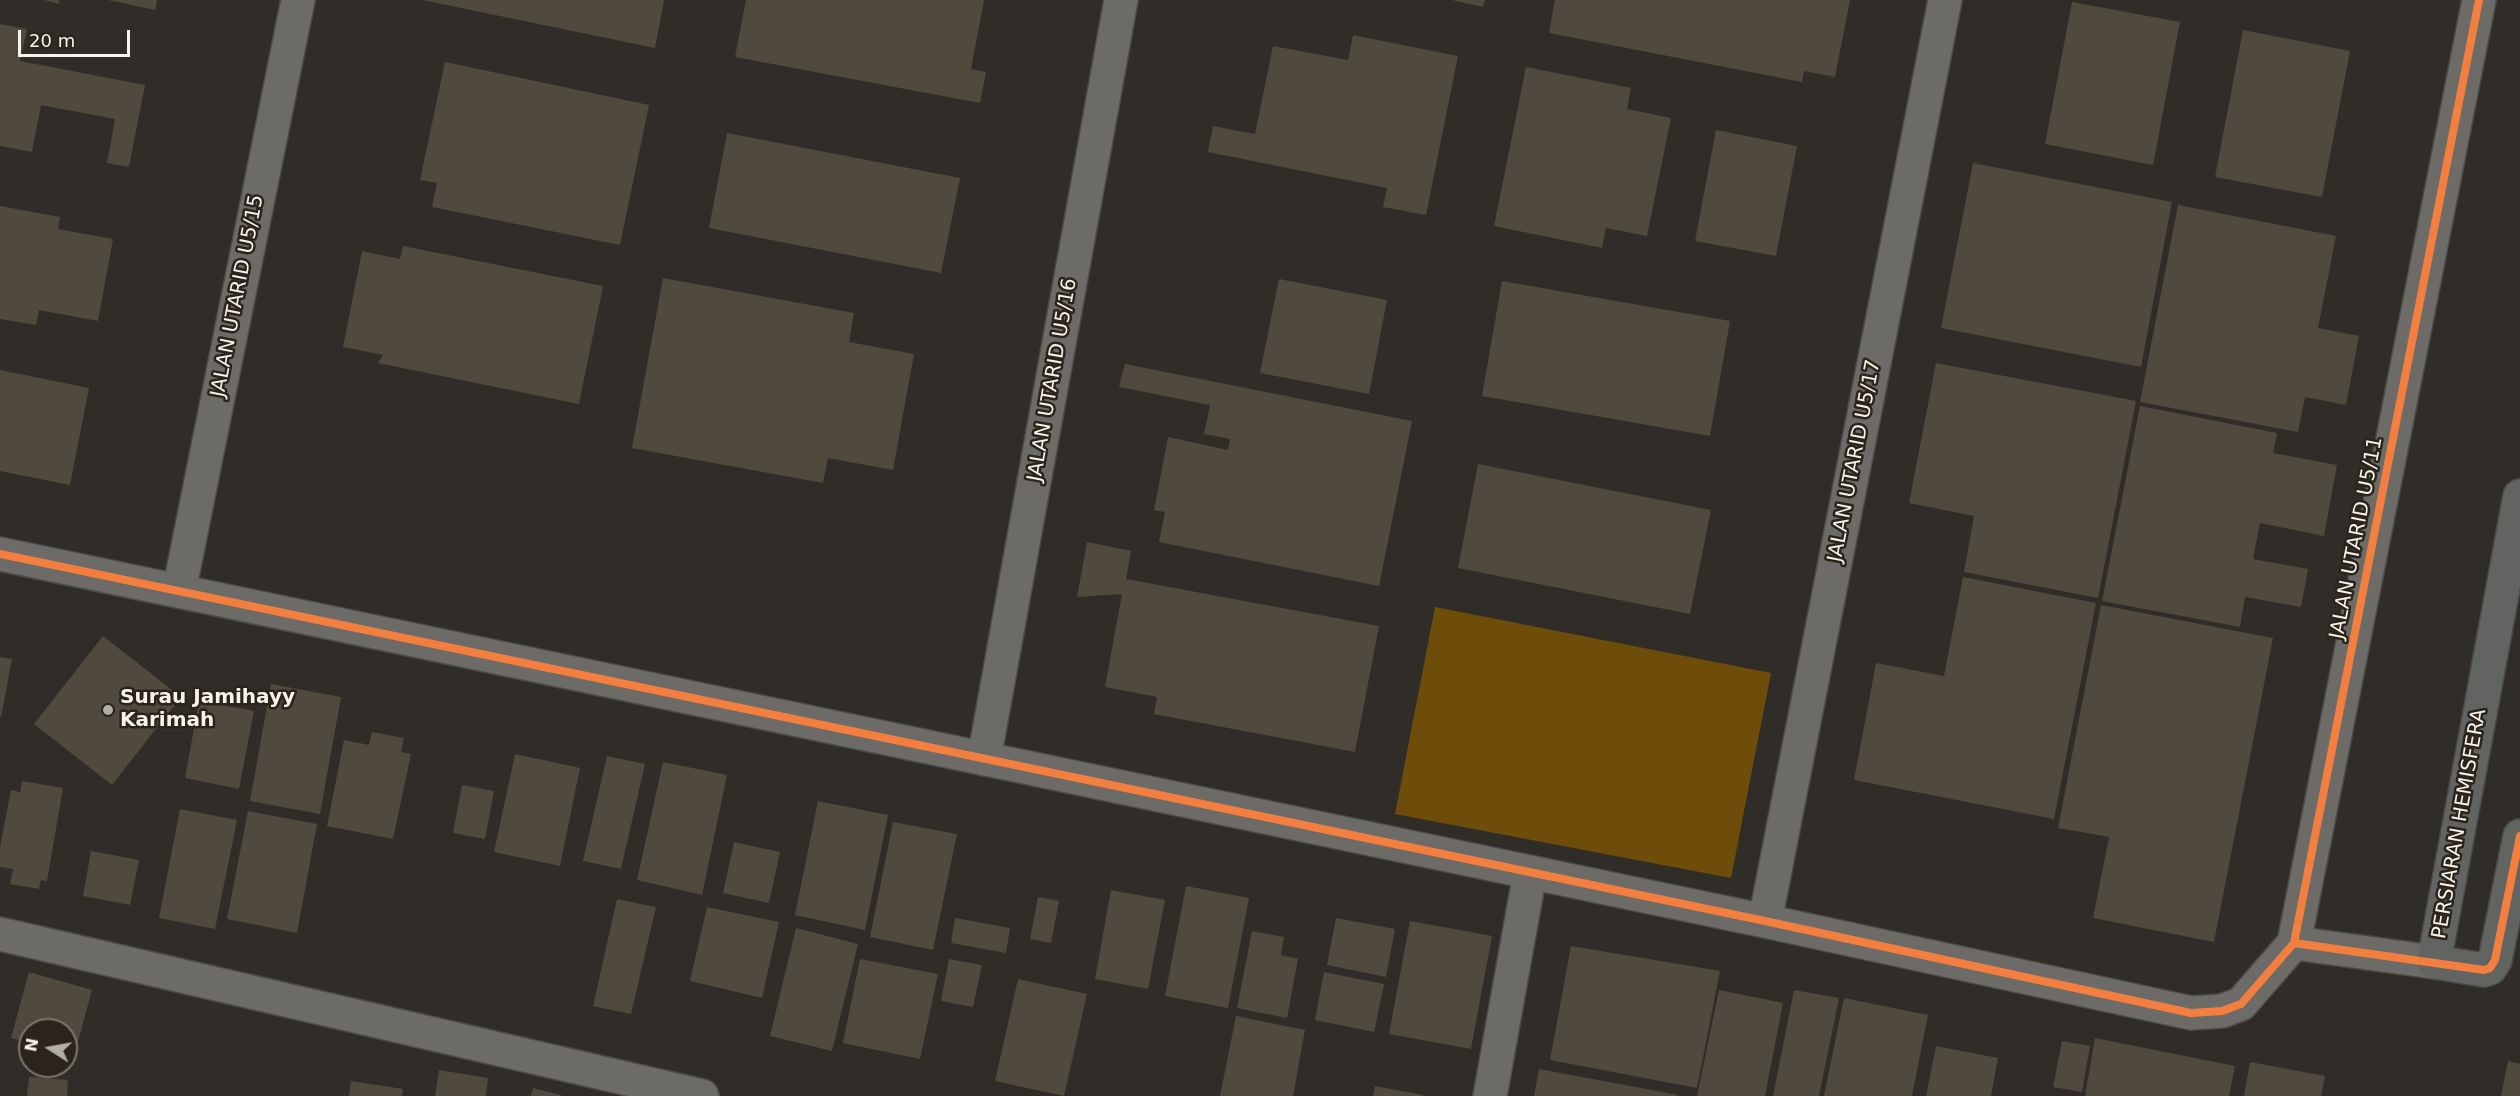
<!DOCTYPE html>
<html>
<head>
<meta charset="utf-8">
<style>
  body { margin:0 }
  #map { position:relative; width:2520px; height:1096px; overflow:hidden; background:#302d28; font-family:"DejaVu Sans",sans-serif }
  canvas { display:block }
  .north { position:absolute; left:18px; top:1018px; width:60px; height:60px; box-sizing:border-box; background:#2a241b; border:2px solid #7c766f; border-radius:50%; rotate:281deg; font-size:16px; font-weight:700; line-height:24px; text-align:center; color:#f6f2ec }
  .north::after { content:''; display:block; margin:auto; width:21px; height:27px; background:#b1ada7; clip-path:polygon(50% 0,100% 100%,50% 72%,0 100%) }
  .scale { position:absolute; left:18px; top:30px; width:112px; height:27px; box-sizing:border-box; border:3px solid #f6f2ec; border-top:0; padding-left:8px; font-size:18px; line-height:21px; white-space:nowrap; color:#f6f2ec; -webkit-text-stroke:4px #2a241b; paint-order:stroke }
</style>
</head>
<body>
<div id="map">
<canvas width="2520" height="1096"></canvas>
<div class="north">N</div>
<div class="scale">20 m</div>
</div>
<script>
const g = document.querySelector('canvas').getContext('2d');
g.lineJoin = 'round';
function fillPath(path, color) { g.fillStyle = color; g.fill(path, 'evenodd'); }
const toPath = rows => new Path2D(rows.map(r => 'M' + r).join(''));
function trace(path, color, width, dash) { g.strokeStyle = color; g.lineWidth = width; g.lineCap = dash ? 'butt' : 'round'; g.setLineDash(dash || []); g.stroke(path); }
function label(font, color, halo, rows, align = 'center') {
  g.font = font + ' "DejaVu Sans",sans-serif'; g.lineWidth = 5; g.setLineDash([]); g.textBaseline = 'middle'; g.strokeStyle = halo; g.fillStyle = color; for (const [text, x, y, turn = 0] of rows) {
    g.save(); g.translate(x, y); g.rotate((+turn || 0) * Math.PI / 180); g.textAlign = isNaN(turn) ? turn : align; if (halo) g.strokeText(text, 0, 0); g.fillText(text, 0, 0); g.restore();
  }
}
const forest = toPath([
  [1435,607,1771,673,1731,878,1395,814]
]);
const building = toPath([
  [44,0,59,0,59,4],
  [108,0,157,0,155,10],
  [422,0,664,0,655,48],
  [746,0,984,0,971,69,986,72,980,103,735,57],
  [1452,0,1485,0,1483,7],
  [1555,0,1850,0,1835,77,1804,71,1802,82,1549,33],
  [2072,2,2180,22,2153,165,2045,144],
  [0,24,27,29,20,61,145,85,129,167,107,163,115,119,41,105,32,152,0,146],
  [2243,30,2350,51,2322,197,2215,177],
  [1353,35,1458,56,1426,215,1383,207,1387,188,1208,152,1213,126,1255,134,1273,46,1348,60],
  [445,62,649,105,620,245,432,207,437,183,420,180],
  [1526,67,1631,88,1627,109,1671,118,1647,236,1606,228,1602,248,1494,226],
  [1716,130,1797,146,1776,256,1695,241],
  [727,133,960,178,941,273,709,228],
  [1973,163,2172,202,2141,367,1941,328],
  [2178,205,2336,236,2318,328,2359,336,2346,405,2305,397,2298,432,2140,402],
  [0,206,60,217,58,229,113,239,98,321,39,310,36,325,0,319],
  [403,246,603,286,579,404,378,363,383,355,343,347,362,251,400,259],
  [663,278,854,313,849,342,914,354,893,470,828,458,823,483,632,448],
  [1279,279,1387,300,1369,394,1260,373],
  [1502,281,1730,321,1710,436,1482,396],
  [1936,363,2136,401,2098,598,1964,572,1974,516,1909,503],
  [1125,364,1412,421,1379,586,1159,542,1165,512,1154,510,1168,437,1228,450,1230,439,1204,434,1210,405,1119,387],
  [0,370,89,388,70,485,0,471],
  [2140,406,2277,433,2273,453,2337,465,2324,536,2260,523,2253,559,2308,569,2301,607,2245,597,2240,627,2102,601],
  [1478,464,1711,510,1690,614,1458,568],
  [1087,542,1131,551,1126,579,1379,626,1355,752,1154,714,1157,697,1105,687,1122,594,1077,597],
  [1963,577,2096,603,2054,819,1854,780,1876,663,1944,676],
  [2101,605,2273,638,2214,942,2093,918,2109,837,2058,828],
  [103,636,181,697,112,785,34,724],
  [0,657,12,659,1,717,0,717],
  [271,684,341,697,320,814,250,801],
  [199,701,254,711,239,789,185,778],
  [372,732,404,738,401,752,411,754,393,839,327,826,344,740,369,745],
  [515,754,580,768,560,866,494,852],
  [607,756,645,764,621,869,583,861],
  [663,762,727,775,702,895,637,880],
  [22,781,63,788,47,881,41,880,39,889,10,884,13,869,0,867,0,847,11,790,20,792],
  [462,785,494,791,485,839,453,833],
  [818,801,888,815,865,930,795,915],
  [180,809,237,820,215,929,159,918],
  [248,811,317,824,297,933,227,919],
  [893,822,957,834,933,950,870,937],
  [734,842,780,852,769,903,723,893],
  [91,851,139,860,130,905,83,896],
  [1186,886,1249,898,1228,1008,1165,996],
  [1111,890,1165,900,1148,989,1095,979],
  [1038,897,1059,901,1051,943,1030,939],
  [617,899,656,907,631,1014,593,1006],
  [707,907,779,922,762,998,690,981],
  [955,918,1010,928,1006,953,951,943],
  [1336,918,1395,929,1386,977,1327,965],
  [1410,921,1492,936,1471,1049,1389,1034],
  [796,928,858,944,832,1051,770,1036],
  [1252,931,1284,937,1281,955,1298,959,1287,1018,1237,1008],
  [1571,946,1720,971,1697,1088,1550,1060],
  [860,959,938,974,920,1059,843,1043],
  [949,959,982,965,973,1007,941,1001],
  [29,972,92,990,74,1056,66,1054,66,1030,30,1030,30,1043,11,1038],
  [1324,972,1384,984,1374,1032,1315,1020],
  [1018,979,1087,994,1064,1096,995,1081],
  [1719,990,1783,1003,1765,1096,1697,1096],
  [1794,990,1839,998,1819,1096,1773,1096],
  [1844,998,1928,1015,1912,1096,1824,1096],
  [1236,1016,1305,1030,1293,1096,1220,1096],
  [2095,1038,2235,1066,2229,1096,2085,1096],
  [2062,1041,2090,1046,2082,1092,2053,1087],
  [1936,1046,1998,1058,1991,1096,1926,1096],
  [2508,1061,2520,1064,2520,1096,2501,1096],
  [2250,1062,2325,1076,2321,1096,2244,1096],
  [1539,1069,1678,1095,1678,1096,1534,1096],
  [439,1070,488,1078,486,1096,435,1096],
  [29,1077,68,1080,67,1096,27,1096],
  [351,1081,403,1089,402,1096,349,1096],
  [1375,1086,1423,1095,1423,1096,1373,1096],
  [533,1088,561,1095,561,1096,531,1096]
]);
const street = toPath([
  [0,554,1765,921,2191,1013,2222,1011,2241,1004,2294,943],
  [179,591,298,0],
  [984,759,1121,0],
  [1765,921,1945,0],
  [0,934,702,1096],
  [2434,962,2294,943,2479,0],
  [1490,1096,1530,873]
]);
const secondary = toPath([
  [2520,496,2434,962,2484,970,2490,968,2495,960,2520,836]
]);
const cycleway = toPath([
  [2479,0,2294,943,2484,970,2490,968,2495,960,2520,836],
  [0,554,1765,921,2191,1013,2222,1011,2241,1004,2294,943]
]);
const markers = [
  [108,710,6,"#b1ada7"]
];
const streetNames = [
  ["JALAN UTARID U5/15",238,296,-79],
  ["JALAN UTARID U5/16",1053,380,-80],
  ["JALAN UTARID U5/17",1855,461,-79],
  ["JALAN UTARID U5/11",2357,538,-79],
  ["PERSIARAN HEMISFERA",2460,824,-80]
];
const poiNames = [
  ["Surau Jamihayy",120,698],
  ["Karimah",120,721]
];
fillPath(forest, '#6d4d09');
fillPath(building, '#50493d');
trace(street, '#4c4a46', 36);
trace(secondary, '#4c4a46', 36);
trace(street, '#6d6b67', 33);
trace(secondary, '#616460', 33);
trace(cycleway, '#f27e40', 8);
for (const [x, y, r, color] of markers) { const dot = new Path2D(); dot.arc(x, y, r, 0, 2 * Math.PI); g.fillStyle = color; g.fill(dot); trace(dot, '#2a241b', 2); }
label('20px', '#f6f2ec', '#2a241b', streetNames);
label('bold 20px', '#f6f2ec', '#2a241b', poiNames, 'left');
</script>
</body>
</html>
